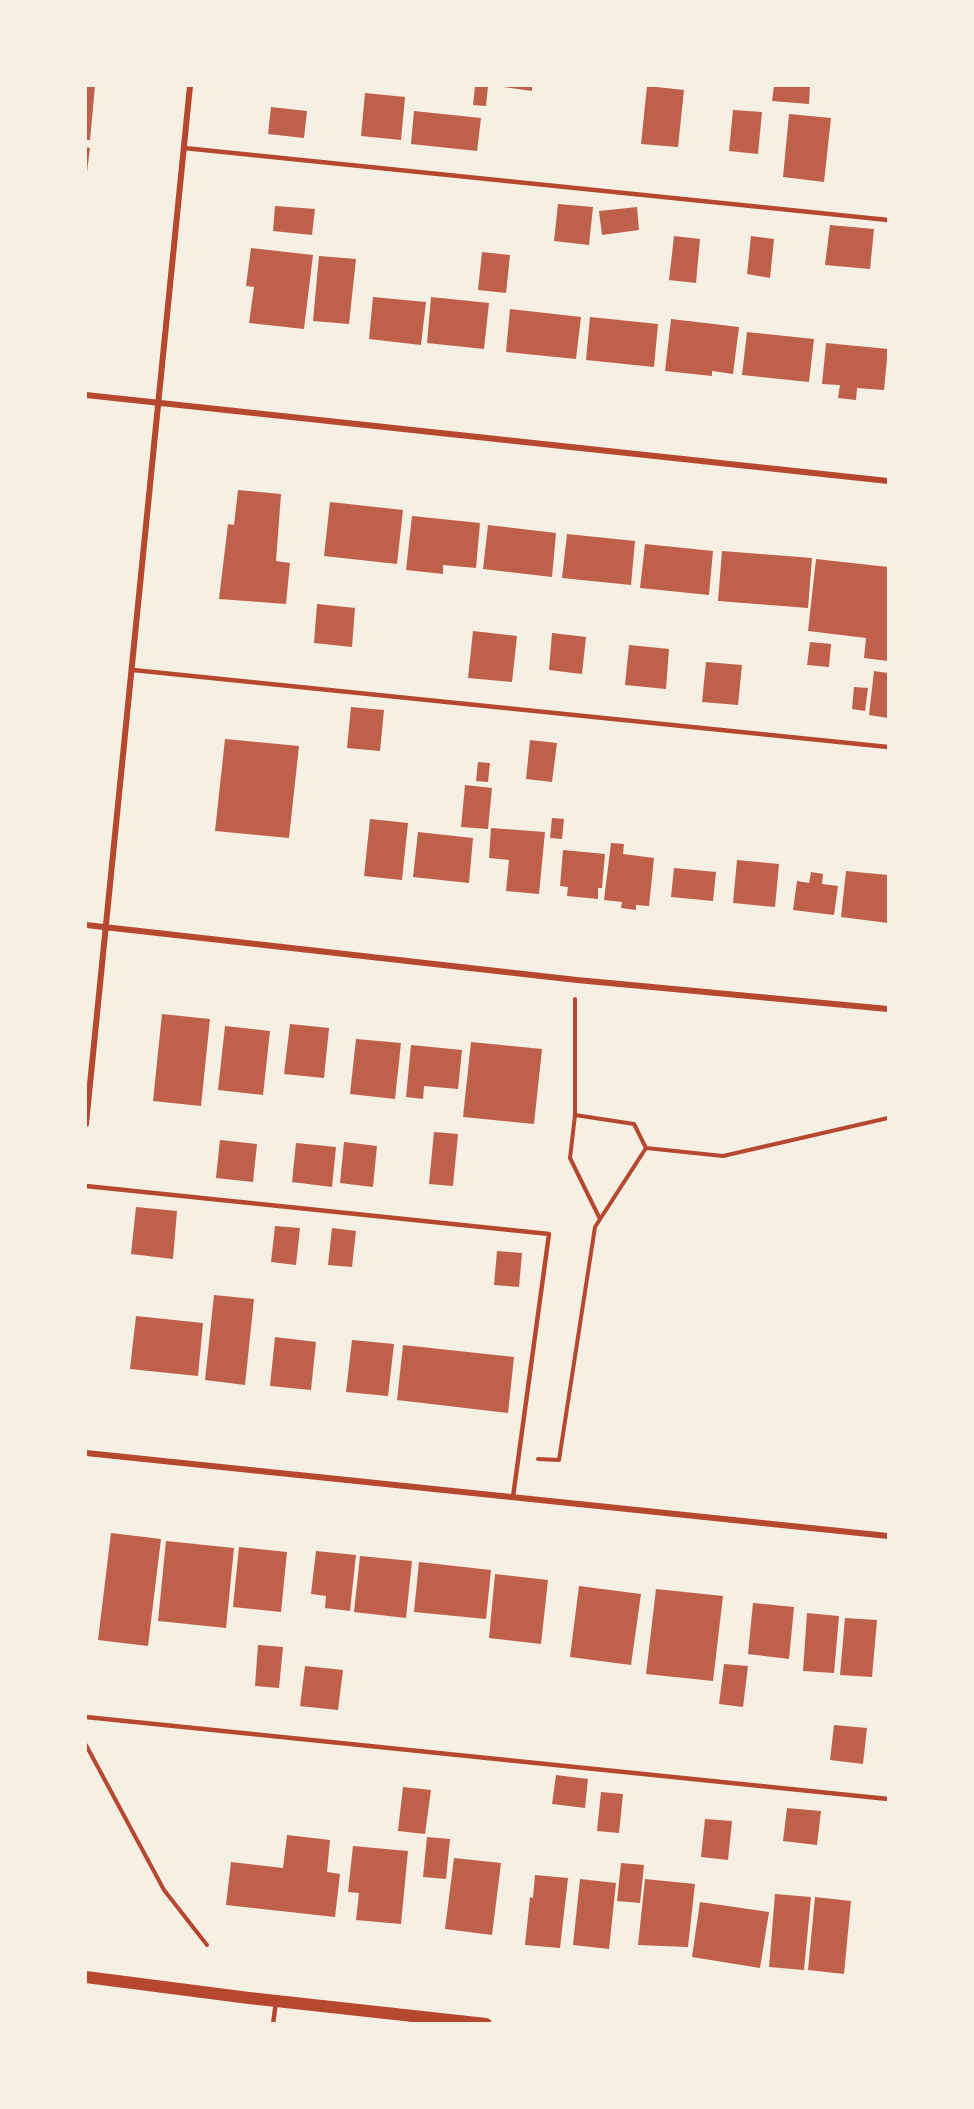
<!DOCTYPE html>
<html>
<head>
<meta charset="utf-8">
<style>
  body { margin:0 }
  #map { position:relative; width:974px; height:2109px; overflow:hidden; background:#f6efe4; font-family:"Sofia Sans Condensed",sans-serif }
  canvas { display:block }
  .frame { position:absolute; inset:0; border:87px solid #f6efe4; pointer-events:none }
</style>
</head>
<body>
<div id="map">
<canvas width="974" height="2109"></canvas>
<div class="frame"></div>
</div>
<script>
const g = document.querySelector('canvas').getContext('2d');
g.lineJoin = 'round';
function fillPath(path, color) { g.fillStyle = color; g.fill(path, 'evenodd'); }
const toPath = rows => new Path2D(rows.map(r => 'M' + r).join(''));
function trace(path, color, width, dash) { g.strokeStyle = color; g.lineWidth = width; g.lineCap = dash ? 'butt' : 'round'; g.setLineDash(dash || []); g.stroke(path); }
const building = toPath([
  [86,86,95,86,90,140,86,140],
  [475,86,488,86,486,106,473,105],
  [496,86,532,86,532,91],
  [647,86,684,90,678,147,641,144],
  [774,86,810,86,809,104,772,101],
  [365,93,405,97,401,140,361,136],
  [271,107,307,111,304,138,268,134],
  [733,110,762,112,758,154,729,151],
  [414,111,481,118,477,151,411,144],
  [789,114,831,118,824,182,783,177],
  [86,147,90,148,87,172,86,172],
  [558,204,593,207,589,245,554,241],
  [275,206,315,209,312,235,273,231],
  [637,207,639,230,602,235,599,211],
  [830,225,874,229,870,269,825,265],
  [674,236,700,239,696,283,669,280],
  [751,236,774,239,770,278,747,274],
  [251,248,313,255,304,329,249,323,254,287,246,286],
  [482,252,510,255,506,293,478,290],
  [319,256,356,259,349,324,313,321],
  [373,297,426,302,421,345,369,339],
  [431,297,489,303,484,349,427,343],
  [510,309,581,317,576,359,506,352],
  [590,317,658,324,654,367,586,360],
  [671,319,739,327,733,374,712,371,712,376,665,371],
  [747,332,814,339,809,382,742,375],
  [826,343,888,349,884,390,857,388,856,400,838,398,840,385,822,384],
  [238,490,281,494,276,561,290,563,286,604,219,599,228,524,234,525],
  [330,502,403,510,397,564,324,556],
  [412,516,480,523,476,568,443,565,443,574,406,570],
  [488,525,556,533,552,577,483,569],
  [567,534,635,541,631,585,562,578],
  [645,544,713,551,709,595,640,588],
  [722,551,812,558,808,608,718,601],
  [816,559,888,567,888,661,864,658,866,638,808,631],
  [317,604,355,608,352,647,314,643],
  [473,631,517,636,512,682,468,678],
  [552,633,586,637,582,674,549,670],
  [810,642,831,644,829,667,807,665],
  [629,645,669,649,666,689,625,685],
  [706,662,742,665,738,705,702,702],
  [874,671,888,673,888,718,869,715],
  [854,687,868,688,865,711,852,709],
  [351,707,384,710,380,751,347,748],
  [225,739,299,746,289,838,215,831],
  [530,740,557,743,552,782,526,779],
  [478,762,490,763,488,782,476,781],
  [465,785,492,788,488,829,461,827],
  [552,818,564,819,562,839,550,838],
  [370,819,408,823,402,880,364,876],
  [491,828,545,832,539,894,506,891,509,860,489,858],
  [418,832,473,838,469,883,413,877],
  [611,843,624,844,623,854,654,858,649,906,636,905,636,910,621,908,622,902,604,900],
  [563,850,605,854,602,888,598,888,598,899,567,896,568,887,560,886],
  [737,860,779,864,775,907,733,903],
  [674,868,716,872,713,901,671,897],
  [846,871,888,875,888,923,841,917],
  [811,872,823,874,822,884,838,886,834,915,793,910,797,881,809,883],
  [162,1014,210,1019,201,1106,153,1101],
  [290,1024,329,1028,324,1078,284,1074],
  [225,1026,270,1031,263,1095,218,1090],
  [356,1039,401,1043,395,1099,350,1094],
  [471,1042,542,1049,534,1124,463,1117],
  [411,1045,462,1050,458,1089,424,1086,423,1099,406,1097],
  [434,1132,458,1134,453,1186,429,1184],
  [220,1140,257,1144,253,1182,216,1178],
  [344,1142,377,1146,373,1187,340,1183],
  [296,1143,336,1147,332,1187,292,1182],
  [136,1207,177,1211,173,1259,131,1254],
  [275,1226,300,1228,296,1265,271,1262],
  [332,1228,356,1231,352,1267,328,1265],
  [497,1251,522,1253,519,1287,494,1285],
  [214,1295,254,1299,245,1385,205,1380],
  [136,1316,203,1323,198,1376,130,1369],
  [275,1337,316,1342,311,1390,270,1386],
  [352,1340,394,1344,388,1396,346,1392],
  [403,1345,514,1357,508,1413,397,1400],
  [111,1533,161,1539,148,1646,98,1640],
  [166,1541,234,1548,226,1628,158,1621],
  [239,1547,287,1552,281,1612,233,1607],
  [316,1551,356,1555,350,1611,325,1608,326,1596,311,1594],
  [360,1556,412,1561,406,1618,354,1612],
  [419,1562,491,1570,486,1619,414,1612],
  [495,1574,548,1580,541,1644,489,1638],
  [579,1586,641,1594,631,1665,570,1657],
  [656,1589,723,1596,713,1681,646,1674],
  [753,1603,794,1607,789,1659,748,1654],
  [807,1613,839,1616,834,1673,803,1671],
  [845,1618,877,1620,872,1677,840,1675],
  [258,1645,283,1647,279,1688,255,1686],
  [724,1664,748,1666,743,1707,719,1704],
  [305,1666,343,1670,338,1710,300,1706],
  [834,1725,867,1728,863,1764,830,1760],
  [556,1775,588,1779,585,1808,552,1804],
  [403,1787,431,1790,425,1834,398,1831],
  [601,1792,623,1794,619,1833,597,1831],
  [787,1808,821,1811,817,1845,783,1841],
  [705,1819,732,1821,728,1860,701,1857],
  [287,1835,330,1840,327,1872,340,1874,335,1917,226,1905,231,1862,283,1868],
  [427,1837,450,1839,446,1879,423,1877],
  [353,1846,408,1851,401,1924,356,1920,359,1893,348,1892],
  [454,1858,501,1863,492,1935,445,1929],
  [621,1863,644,1865,640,1903,617,1901],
  [535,1875,568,1878,560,1948,525,1945,530,1897,533,1898],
  [580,1879,616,1883,609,1949,573,1945],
  [645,1879,695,1884,688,1947,638,1945],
  [775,1894,811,1897,804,1970,769,1967],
  [815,1897,851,1901,844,1974,808,1970],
  [700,1902,769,1912,760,1968,692,1957]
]);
const path = toPath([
  [575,999,575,1115,570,1158,600,1219],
  [575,1115,634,1124,646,1148,723,1156,888,1118],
  [538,1459,559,1460,595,1227,646,1148],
  [86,1745,164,1890,207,1945]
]);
const service = toPath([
  [184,148,888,220],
  [133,670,888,747],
  [86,1186,549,1234,513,1497],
  [86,1717,888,1799],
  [273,2024,276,2002]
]);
const minor = toPath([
  [86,395,888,481],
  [86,925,577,980,888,1009],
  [86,1124,190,86],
  [86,1453,888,1536]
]);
const secondary = toPath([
  [86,1977,249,1998,486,2024]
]);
fillPath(building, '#bf614a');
trace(path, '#b5482f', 4);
trace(service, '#b5482f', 4.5);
trace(minor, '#b5482f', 6);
trace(secondary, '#b5482f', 12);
</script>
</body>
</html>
